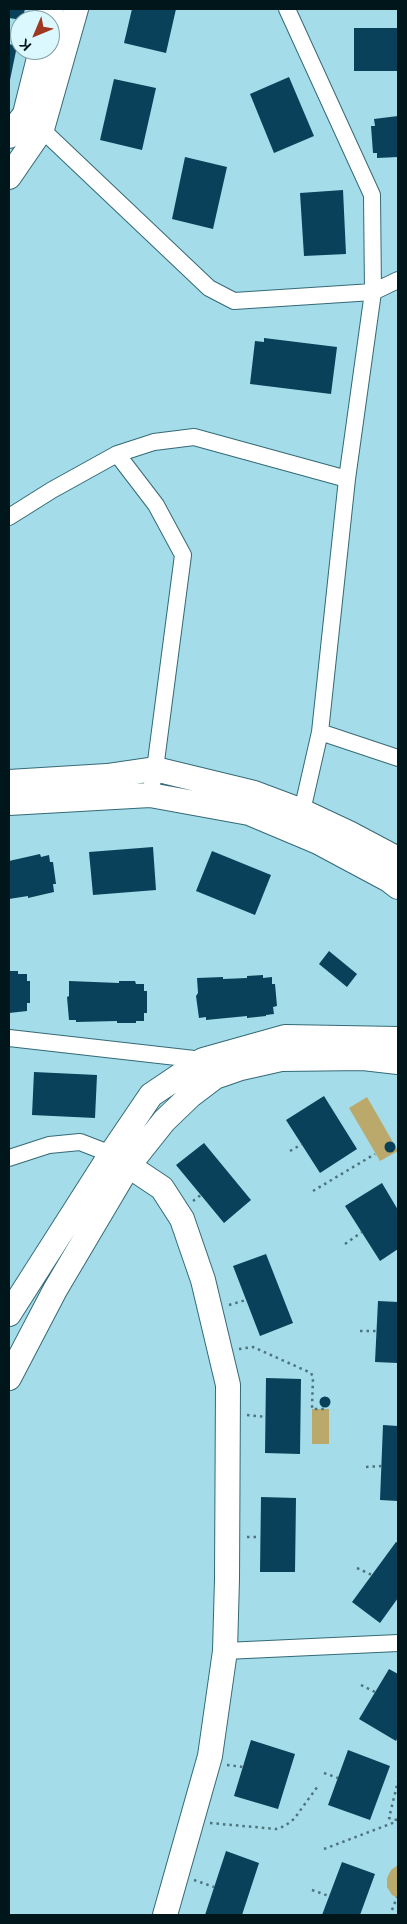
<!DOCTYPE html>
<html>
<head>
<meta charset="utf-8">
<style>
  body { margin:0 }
  #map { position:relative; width:407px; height:1924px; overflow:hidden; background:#a4dce9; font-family:Arial,sans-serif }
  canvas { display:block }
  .frame { position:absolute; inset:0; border:10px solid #01161b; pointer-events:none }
  .north { position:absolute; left:10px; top:10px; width:50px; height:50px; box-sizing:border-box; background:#dcf8ff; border:1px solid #849ea4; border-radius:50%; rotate:225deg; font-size:14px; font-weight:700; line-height:20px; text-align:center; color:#01161b }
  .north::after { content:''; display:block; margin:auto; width:18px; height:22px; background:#a03720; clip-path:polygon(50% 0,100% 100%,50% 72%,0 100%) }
</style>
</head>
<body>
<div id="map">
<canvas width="407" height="1924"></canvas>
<div class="frame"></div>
<div class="north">K</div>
</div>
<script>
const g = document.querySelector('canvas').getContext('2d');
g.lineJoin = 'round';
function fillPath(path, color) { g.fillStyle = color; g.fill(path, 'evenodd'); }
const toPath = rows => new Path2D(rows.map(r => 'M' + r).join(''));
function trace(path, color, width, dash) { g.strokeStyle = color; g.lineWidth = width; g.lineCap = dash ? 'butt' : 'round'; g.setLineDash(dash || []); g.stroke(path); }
const green = toPath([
  [367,1097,398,1151,380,1161,349,1108],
  [312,1409,329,1409,329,1444,312,1444],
  [398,1865,398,1898,392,1895,387,1887,387,1878,391,1870]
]);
const building = toPath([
  [9,9,25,9,22,20,9,18],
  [132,9,176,9,166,53,124,43],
  [354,28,398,28,398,71,354,71],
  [9,44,17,46,10,80,9,80],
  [289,77,314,136,274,153,250,94],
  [114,79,156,88,142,150,100,140],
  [398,116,398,157,377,158,377,153,373,153,371,126,375,126,374,119],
  [185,157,227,167,213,229,172,219],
  [343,190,346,254,304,256,300,193],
  [264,338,337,347,331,394,250,384,255,341,264,342],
  [153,847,156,890,93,895,89,852],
  [212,851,271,875,255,915,196,891],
  [40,854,41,857,49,855,50,862,53,862,56,884,53,884,54,892,28,898,28,896,9,899,9,861],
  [329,951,357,974,347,987,319,964],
  [9,971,18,971,18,974,27,974,27,981,30,981,30,1003,27,1003,27,1011,9,1013],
  [263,975,263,978,272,977,272,984,275,984,277,1006,273,1007,274,1014,266,1015,266,1016,247,1018,247,1016,206,1020,206,1017,199,1018,196,996,198,993,197,978,223,977,223,979,247,978,247,976],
  [69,981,119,983,119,981,135,981,136,984,144,984,144,991,147,991,147,1013,144,1013,144,1021,136,1021,136,1023,117,1023,117,1021,76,1022,76,1020,69,1020,67,997,69,996],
  [34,1072,97,1075,95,1118,32,1115],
  [324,1096,357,1149,320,1173,286,1120],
  '384.5 1147a5.5 5.5 0 1 1 11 0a5.5 5.5 0 1 1-11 0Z',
  [204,1143,251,1200,224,1223,176,1165],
  [382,1183,398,1210,398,1249,380,1261,345,1206],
  [266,1254,293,1323,260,1336,233,1266],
  [378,1301,398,1302,398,1363,375,1362],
  [266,1378,301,1379,300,1454,265,1453],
  '319.5 1402a5.5 5.5 0 1 1 11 0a5.5 5.5 0 1 1-11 0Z',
  [383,1425,398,1426,398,1501,380,1500],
  [261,1497,296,1498,295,1572,260,1572],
  [396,1542,398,1543,398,1598,380,1623,352,1602],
  [389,1669,398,1674,398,1737,396,1741,359,1719],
  [251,1740,295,1754,278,1809,234,1796],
  [348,1750,390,1766,370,1820,328,1805],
  [226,1851,259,1863,242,1915,205,1915],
  [342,1862,375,1874,360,1915,322,1915]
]);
const path = toPath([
  [290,1151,302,1144],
  [313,1191,375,1154],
  [193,1201,201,1195],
  [345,1244,362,1232],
  [229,1305,246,1300],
  [360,1331,377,1331],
  [239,1349,253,1347,311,1373,313,1377,312,1409,324,1409,323,1407],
  [247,1415,266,1417],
  [366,1467,382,1466],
  [247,1537,260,1537],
  [357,1568,372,1575],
  [361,1685,375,1692],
  [227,1765,243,1767],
  [324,1773,338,1778],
  [397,1820,389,1818,398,1781],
  [210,1823,276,1829,285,1826,294,1819,318,1786],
  [324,1849,398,1821],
  [194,1880,214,1887],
  [312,1890,329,1896],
  [392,1910,397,1897]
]);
const street = toPath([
  [287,9,372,195,373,292,347,479,320,732,302,811],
  [34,122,209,288,234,301,373,292,398,280],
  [117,454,156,505,183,555,155,769,150,795],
  [9,517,52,490,117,454,154,442,194,437,347,479],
  [320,732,398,758],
  [9,1038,203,1060],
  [9,1158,49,1145,80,1142,111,1154],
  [225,1651,398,1643]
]);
const secondary = toPath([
  [48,20,51,9],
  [9,136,25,114,41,50],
  [9,177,42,129,76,9],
  [9,782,107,776,155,769,254,793,302,811,349,833,398,859],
  [9,803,150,795,249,813,318,842,389,880,398,887],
  [111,1154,162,1188,182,1219,203,1280,228,1385,227,1579,225,1651,210,1756,165,1915],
  [9,1314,111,1154,151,1095,203,1060,285,1037,398,1039],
  [9,1378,55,1290,129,1165,164,1121,190,1096,215,1077,241,1068,281,1059,363,1058,398,1062]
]);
fillPath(green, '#bba96c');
fillPath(building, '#084159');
trace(street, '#346a76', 18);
trace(secondary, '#346a76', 26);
trace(path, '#4d737c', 2.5, [2.5, 4]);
trace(street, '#fff', 16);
trace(secondary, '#fff', 24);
</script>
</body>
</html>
